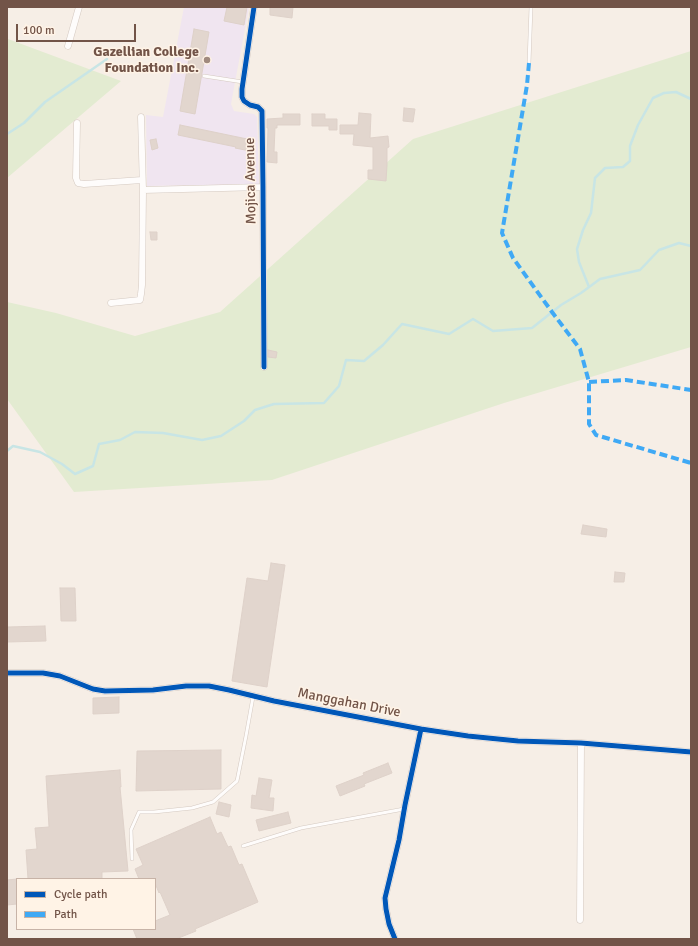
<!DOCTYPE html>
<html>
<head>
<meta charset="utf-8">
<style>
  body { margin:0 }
  #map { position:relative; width:698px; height:946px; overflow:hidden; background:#f6eee6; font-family:Signika,sans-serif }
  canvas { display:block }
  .frame { position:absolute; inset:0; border:8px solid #725448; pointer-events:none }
  .legend { position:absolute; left:16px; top:878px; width:140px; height:52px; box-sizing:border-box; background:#fff3e6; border:1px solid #c7b3a7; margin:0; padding:5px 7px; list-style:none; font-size:12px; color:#725448 }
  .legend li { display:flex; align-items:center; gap:8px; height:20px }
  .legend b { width:20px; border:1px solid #c7b3a7 }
  .scale { position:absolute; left:16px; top:24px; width:120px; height:18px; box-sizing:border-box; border:2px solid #725448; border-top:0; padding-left:5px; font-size:12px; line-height:14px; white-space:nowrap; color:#725448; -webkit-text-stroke:3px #fff3e6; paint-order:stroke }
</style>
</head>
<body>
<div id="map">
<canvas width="698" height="946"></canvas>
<div class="frame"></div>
<ul class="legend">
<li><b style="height:5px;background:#0057b8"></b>Cycle path</li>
<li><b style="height:5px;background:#3fa9f5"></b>Path</li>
</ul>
<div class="scale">100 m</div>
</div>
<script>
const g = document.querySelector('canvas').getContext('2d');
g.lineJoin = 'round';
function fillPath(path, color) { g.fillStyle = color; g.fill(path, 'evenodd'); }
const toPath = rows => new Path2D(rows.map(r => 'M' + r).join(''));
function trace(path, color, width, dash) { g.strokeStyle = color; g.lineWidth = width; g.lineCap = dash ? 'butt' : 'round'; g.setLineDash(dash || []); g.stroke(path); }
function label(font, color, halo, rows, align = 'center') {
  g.font = font + ' Signika,sans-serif'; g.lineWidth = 3; g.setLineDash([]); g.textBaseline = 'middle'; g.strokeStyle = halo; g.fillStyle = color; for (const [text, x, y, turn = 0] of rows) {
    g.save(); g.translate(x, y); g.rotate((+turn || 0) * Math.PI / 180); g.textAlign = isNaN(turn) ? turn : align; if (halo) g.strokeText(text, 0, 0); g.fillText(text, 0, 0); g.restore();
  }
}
const education = toPath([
  [184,7,249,7,231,104,234,111,254,114,257,117,259,184,147,186,146,115,163,117]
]);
const green = toPath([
  [7,31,8,39,121,81,7,178],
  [691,51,691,347,504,403,272,480,74,492,7,399,7,302,56,313,135,336,220,312,413,139]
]);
const stream = toPath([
  [7,134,24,123,45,102,107,59],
  [589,287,579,262,577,249,583,230,591,213,595,178,605,168,623,167,630,161,630,146,638,125,653,98,664,93,676,92,691,99],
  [7,451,13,446,40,452,62,464,75,474,93,466,99,444,120,440,135,432,163,433,202,440,221,436,244,421,255,410,274,404,324,403,339,386,346,360,364,361,383,345,402,324,449,334,473,319,493,331,532,328,561,305,581,293,600,279,640,270,659,250,679,243,691,246]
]);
const building = toPath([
  [227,7,247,7,244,25,224,21,227,7],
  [270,7,293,7,292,18,270,15,270,7],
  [194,29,209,32,195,114,180,111,194,29],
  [404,108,415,109,413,122,403,121,404,108],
  [359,113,371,114,370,138,388,136,389,147,387,148,387,165,386,181,368,179,368,170,373,170,373,147,353,145,354,134,340,134,340,125,358,125,359,113],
  [283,114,300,114,300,125,277,125,277,128,275,128,274,152,277,152,277,163,267,162,268,128,267,128,267,119,283,118,283,114],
  [312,114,325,114,325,119,337,119,337,130,329,130,329,126,312,126,312,114],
  [180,125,252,140,250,151,235,148,236,147,178,135,180,125],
  [156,139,158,148,152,150,150,140,156,139],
  [150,232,157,232,157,240,151,240,150,232],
  [268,350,277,352,276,358,268,357,268,350],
  [583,525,607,529,606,537,581,534,583,525],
  [271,563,285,565,267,687,232,681,247,578,268,581,271,563],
  [615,572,625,573,624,582,614,582,615,572],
  [60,588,75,588,76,621,61,621,60,588],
  [45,626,46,641,7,642,7,627,45,626],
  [119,697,119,713,93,714,93,698,119,697],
  [221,750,221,789,136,791,137,751,221,750],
  [388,763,392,773,364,784,365,786,340,796,336,786,364,775,363,773,388,763],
  [120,770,121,787,120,787,128,871,102,872,102,879,28,879,26,850,37,849,35,828,49,827,46,776,120,770],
  [259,778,272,780,269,798,274,798,273,811,251,808,252,795,256,796,259,778],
  [219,802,231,805,229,817,216,814,219,802],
  [288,812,291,823,259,831,256,820,288,812],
  [210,817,217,834,221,832,228,847,231,846,239,865,242,864,258,902,195,929,196,931,176,939,137,939,133,929,155,929,155,921,170,915,160,892,159,893,155,883,155,879,139,879,135,869,143,865,136,849,210,817],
  [17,879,17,904,7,905,7,880,17,879]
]);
const service = toPath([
  [529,63,531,7],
  [204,76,243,82],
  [243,846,301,828,404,809],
  [132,859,131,830,139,812,154,812,192,808,213,802,237,781,246,736,253,697]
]);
const minor = toPath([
  [254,7,242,89,242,97,244,101,250,105,258,107,262,111,263,187,264,367],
  [68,46,79,7],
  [77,123,76,178,78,183,84,184,142,180],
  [143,190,263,187],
  [111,303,140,300,141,294,142,285,143,190,141,117],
  [7,673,43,673,60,676,93,689,105,691,153,690,186,686,209,686,229,690,274,701,421,729,468,736,518,741,581,743,691,752],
  [580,920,581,743],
  [395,939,389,924,386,909,385,898,399,840,405,805,421,729]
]);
const quiet = toPath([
  [529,63,527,85,502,233,513,258,552,312,580,349,589,382,589,424,596,435,691,463],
  [589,382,626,380,691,390]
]);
const cycleway = toPath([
  [254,7,242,89,242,97,244,101,250,105,258,107,262,111,263,187,264,367],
  [7,673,43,673,60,676,93,689,105,691,153,690,186,686,209,686,229,690,274,701,421,729,468,736,518,741,581,743,691,752],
  [395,939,389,924,386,909,385,898,399,840,405,805,421,729]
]);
const markers = [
  [207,60,4,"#a08a7f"]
];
const poiNames = [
  ["Gazellian College",199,52],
  ["Foundation Inc.",199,68]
];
const streetNames = [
  ["Mojica Avenue",251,181,-91],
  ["Manggahan Drive",349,703,11]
];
fillPath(education, '#f0e5f0');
fillPath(green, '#e3ebd1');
trace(stream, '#c8e5e5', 2.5);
fillPath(building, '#e2d6ce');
trace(building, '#ded1c9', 1);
trace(service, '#d4c9c1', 4);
trace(minor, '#d4c9c1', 7);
trace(service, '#fefcfb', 3);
trace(minor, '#fefcfb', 6);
trace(quiet, '#3fa9f5', 4, [8, 4]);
trace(cycleway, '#0057b8', 5);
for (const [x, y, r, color] of markers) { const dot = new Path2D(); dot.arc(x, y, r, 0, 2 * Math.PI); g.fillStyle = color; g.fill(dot); trace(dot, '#fff3e6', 1.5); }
label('bold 14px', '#725448', '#fff3e6', poiNames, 'right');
label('14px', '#725448', '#fff3e6', streetNames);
</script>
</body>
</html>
